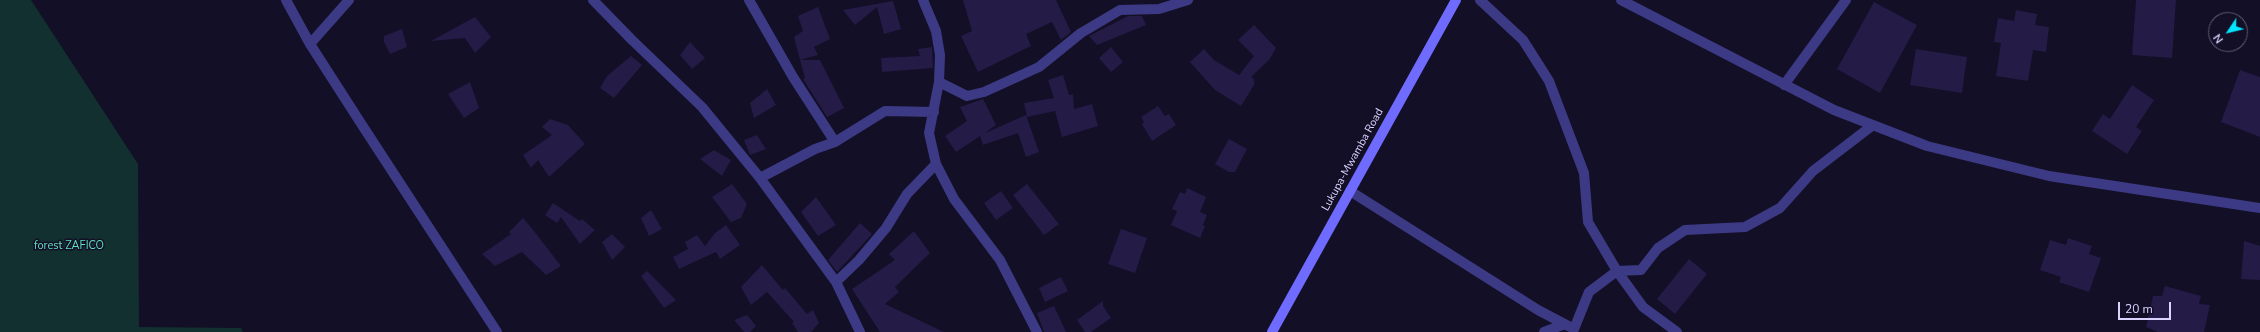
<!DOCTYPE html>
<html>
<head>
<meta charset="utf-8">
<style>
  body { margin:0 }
  #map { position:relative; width:2260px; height:332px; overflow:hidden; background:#130f26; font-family:"Nunito Sans",sans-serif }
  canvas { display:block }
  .north { position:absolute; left:2208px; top:12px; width:40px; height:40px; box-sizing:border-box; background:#130f26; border:1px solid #625e7d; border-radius:50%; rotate:235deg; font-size:11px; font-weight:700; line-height:16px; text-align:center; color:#d9d4ff }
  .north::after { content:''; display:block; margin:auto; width:14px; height:18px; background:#00e5ff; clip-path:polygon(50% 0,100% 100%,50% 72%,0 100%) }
  .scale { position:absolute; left:2118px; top:302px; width:53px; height:18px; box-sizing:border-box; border:2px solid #d9d4ff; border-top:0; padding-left:5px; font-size:12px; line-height:14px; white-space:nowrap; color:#d9d4ff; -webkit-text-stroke:3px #130f26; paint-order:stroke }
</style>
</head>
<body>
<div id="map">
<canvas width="2260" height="332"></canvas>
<div class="north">N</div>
<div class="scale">20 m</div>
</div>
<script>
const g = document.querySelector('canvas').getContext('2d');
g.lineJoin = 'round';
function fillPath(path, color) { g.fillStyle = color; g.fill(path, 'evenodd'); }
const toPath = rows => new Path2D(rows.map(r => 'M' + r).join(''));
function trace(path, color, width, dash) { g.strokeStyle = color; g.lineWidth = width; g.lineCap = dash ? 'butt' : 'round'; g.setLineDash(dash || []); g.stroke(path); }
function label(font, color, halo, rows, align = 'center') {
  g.font = font + ' "Nunito Sans",sans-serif'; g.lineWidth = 3; g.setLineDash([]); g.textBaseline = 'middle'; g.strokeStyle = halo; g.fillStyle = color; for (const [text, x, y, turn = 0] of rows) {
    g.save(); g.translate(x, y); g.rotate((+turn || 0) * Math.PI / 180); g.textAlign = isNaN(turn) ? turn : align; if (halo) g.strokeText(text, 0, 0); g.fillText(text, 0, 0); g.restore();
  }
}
const green = toPath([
  [0,0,31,0,138,164,139,327,241,328,243,332,0,332]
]);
const building = toPath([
  [963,0,1056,0,1071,32,1061,40,1052,22,1026,34,1031,46,978,72,961,36,972,31],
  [2136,0,2176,0,2172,58,2132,55],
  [893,1,901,29,884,34,877,7,855,25,843,10],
  [1874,2,1917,25,1880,93,1837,69],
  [818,7,830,39,814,47,818,55,800,60,794,37,803,31,798,16],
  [2016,10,2037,14,2035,25,2049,27,2046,52,2033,50,2028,81,1996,76,2001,43,1994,42,1998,18,2014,21],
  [1128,16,1142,16,1146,25,1097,45,1089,36],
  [475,17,491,37,475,53,465,38,431,41],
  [1254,25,1276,48,1269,60,1251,77,1254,79,1254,85,1241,106,1215,90,1190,62,1204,49,1214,60,1239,75,1254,56,1238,40],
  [402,29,407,47,390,54,384,42,384,36],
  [690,42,705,58,692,69,680,55],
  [932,47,933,68,882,72,881,58,920,56,918,49],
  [1111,47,1123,62,1111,72,1099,58],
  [1916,49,1967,57,1962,93,1910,85],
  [631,56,642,65,614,98,600,88,607,76],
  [800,60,820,60,844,108,827,117,803,79,805,78],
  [2240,70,2260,77,2260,137,2221,122],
  [1063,75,1069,95,1073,94,1074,109,1092,104,1098,126,1062,137,1055,111,1027,117,1024,103,1054,98,1048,80],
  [470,82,479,108,464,118,448,94],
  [2132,85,2154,100,2136,127,2142,131,2127,154,2092,131,2103,114,2110,119],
  [767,89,776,105,754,118,750,103],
  [983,99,996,125,985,133,1026,115,1039,152,1026,157,1018,133,983,145,980,136,956,152,945,136,967,121,960,107],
  [1158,106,1165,116,1169,114,1176,125,1152,141,1142,124,1144,122,1141,117],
  [550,119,568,125,585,144,549,177,538,160,531,168,523,155,552,135,542,127],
  [757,135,766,149,750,155,744,140],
  [1229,139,1247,149,1235,172,1229,172,1215,164],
  [714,150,731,160,722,176,700,159],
  [732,184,747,204,741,218,731,222,712,197],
  [1027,184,1059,224,1044,235,1013,195],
  [1187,188,1206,197,1200,212,1207,215,1203,225,1205,226,1200,238,1171,225,1177,211,1172,209,1180,192,1185,194],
  [1001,191,1013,208,996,220,984,203],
  [816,197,836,225,818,236,801,212],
  [553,203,580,221,582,219,595,230,580,244,561,217,557,223,545,215],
  [651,210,662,229,649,236,641,218],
  [523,218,534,231,561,266,546,275,522,252,495,266,482,254,511,234,509,232],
  [860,223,872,234,837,272,828,260],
  [726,225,740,245,720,259,716,252,679,269,673,257,688,249,685,242,697,235,705,246,715,233],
  [1121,229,1147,238,1135,273,1108,264],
  [914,231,930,253,895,287,899,292,885,304,944,332,880,332,852,289,895,260,889,254],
  [612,234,625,247,612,260,602,242],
  [2068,238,2092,246,2089,254,2101,258,2089,292,2059,282,2061,277,2040,270,2050,240,2066,245],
  [2244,241,2260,246,2260,280,2241,279],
  [1689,259,1707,274,1675,314,1657,299],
  [762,265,783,290,785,288,807,314,813,310,819,323,811,332,798,332,792,323,794,322,767,292,751,305,741,287],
  [647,271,676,300,664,308,641,276],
  [1061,277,1068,291,1045,302,1039,288],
  [2165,286,2201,296,2199,304,2210,305,2204,332,2158,332,2146,327,2153,296,2162,296],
  [1103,301,1103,306,1111,318,1091,332,1085,332,1077,320],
  [1054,306,1066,332,1044,332,1037,313],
  [747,315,756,326,750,332,744,332,734,320]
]);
const street = toPath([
  [286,0,310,44,362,125,497,332],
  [593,0,632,40,702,107,760,178,836,282,860,332],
  [749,0,793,77,835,142],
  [923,0,936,31,940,55,939,82,929,133,936,164,954,199,1000,260,1037,332],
  [1480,0,1523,40,1549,81,1584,173,1588,222,1617,271,1643,307,1677,332],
  [1621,0,1834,110,1927,146,2049,176,2260,208],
  [310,44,349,0],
  [939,82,967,96,984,92,1039,67,1081,33,1120,10,1159,9,1188,0],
  [1784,85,1846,0],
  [760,178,815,149,835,142,885,111,934,112],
  [1350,191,1538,310,1574,329,1589,292,1617,271,1641,270,1658,248,1685,230,1745,227,1780,208,1813,171,1873,125],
  [836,282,859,260,886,228,907,194,936,164],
  [1544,332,1565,324]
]);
const secondary = toPath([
  [1272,332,1456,0]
]);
const streetNames = [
  ["Lukupa-Mwamba Road",1353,160,-61]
];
const parkNames = [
  ["forest ZAFICO",69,246]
];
fillPath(green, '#12302f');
fillPath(building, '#241b47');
trace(street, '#3d3a85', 10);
trace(secondary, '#6f6bff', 10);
label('11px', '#d9d4ff', '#130f26', streetNames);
label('11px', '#5fe0c0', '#130f26', parkNames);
</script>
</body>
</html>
